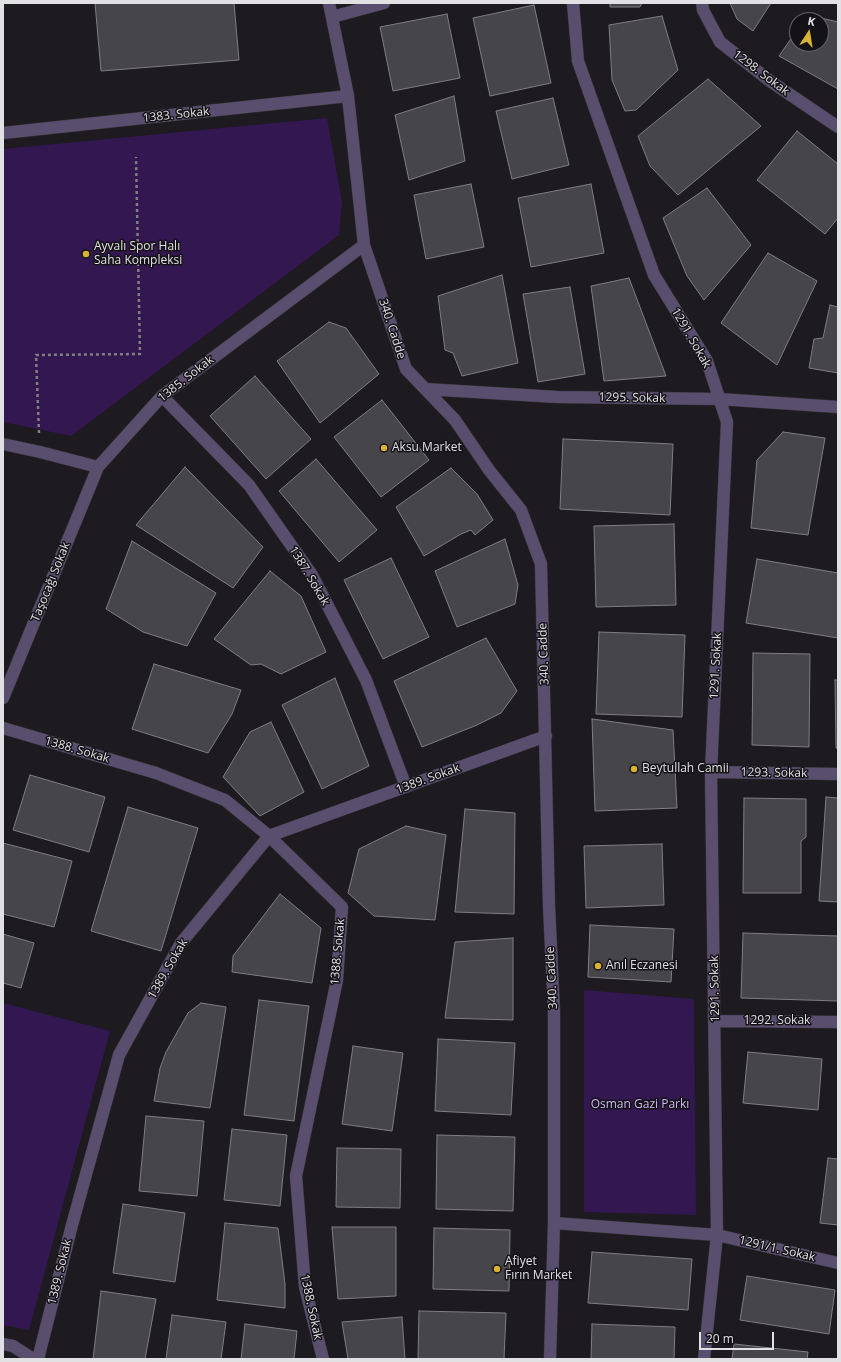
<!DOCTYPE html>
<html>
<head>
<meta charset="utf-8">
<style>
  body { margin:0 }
  #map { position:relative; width:841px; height:1362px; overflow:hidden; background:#1d1b1f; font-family:"Open Sans",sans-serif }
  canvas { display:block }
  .frame { position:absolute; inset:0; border:4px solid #e1e1e3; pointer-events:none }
  .north { position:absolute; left:789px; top:12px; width:40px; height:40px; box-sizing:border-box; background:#141216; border:1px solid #666568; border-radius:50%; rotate:12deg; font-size:11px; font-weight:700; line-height:16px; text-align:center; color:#e1e1e3 }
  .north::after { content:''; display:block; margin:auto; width:14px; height:18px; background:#d9b334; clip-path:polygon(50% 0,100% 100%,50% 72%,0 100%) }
  .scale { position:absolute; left:699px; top:1332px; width:75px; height:18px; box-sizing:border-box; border:2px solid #e1e1e3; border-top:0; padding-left:5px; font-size:12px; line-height:14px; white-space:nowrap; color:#e1e1e3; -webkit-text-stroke:3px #141216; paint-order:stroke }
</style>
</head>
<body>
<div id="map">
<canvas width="841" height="1362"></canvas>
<div class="frame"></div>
<div class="north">K</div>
<div class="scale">20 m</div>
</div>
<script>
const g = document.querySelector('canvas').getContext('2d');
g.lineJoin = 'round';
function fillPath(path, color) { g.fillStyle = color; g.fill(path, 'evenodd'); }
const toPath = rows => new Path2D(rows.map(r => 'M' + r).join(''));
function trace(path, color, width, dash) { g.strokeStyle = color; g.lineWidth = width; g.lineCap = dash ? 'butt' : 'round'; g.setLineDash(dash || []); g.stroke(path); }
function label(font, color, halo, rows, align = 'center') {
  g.font = font + ' "Open Sans",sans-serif'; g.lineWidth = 3; g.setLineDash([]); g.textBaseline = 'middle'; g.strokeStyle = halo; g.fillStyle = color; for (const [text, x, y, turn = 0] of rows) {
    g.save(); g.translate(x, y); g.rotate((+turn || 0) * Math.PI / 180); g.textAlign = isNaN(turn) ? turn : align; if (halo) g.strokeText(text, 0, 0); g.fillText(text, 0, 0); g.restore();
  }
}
const green = toPath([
  [327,118,342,202,339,235,71,436,3,422,3,149],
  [584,990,694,999,696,1215,584,1212],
  [3,1003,110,1031,29,1330,3,1325]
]);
const building = toPath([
  [95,3,234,3,239,60,101,71,95,3],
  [610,3,642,3,640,7,610,7,610,3],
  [730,3,771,3,753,31,737,19,730,3],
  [534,5,551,83,490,96,473,18,534,5],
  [447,14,460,78,393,91,380,27,447,14],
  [808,15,838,22,838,89,779,56,797,30,797,44,821,44,821,20,804,20,808,15],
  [662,16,678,70,636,110,625,111,612,80,609,25,662,16],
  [708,79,761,126,678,195,650,166,638,136,708,79],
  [454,96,465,161,409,180,395,115,454,96],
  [553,98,569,165,512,179,496,111,553,98],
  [797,131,838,164,838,218,825,234,757,180,797,131],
  [471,184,484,247,426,259,414,195,471,184],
  [591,184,604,253,531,267,518,198,591,184],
  [707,188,751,245,704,300,687,276,663,218,707,188],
  [768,253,817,281,777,365,721,323,768,253],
  [502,275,518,363,462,376,453,353,445,350,438,296,502,275],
  [629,278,666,376,604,381,591,286,629,278],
  [570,287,585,374,538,382,523,294,570,287],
  [830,305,838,307,838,373,809,368,814,339,823,338,830,305],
  [329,322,346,328,379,374,320,423,277,361,329,322],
  [255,376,311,439,266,479,210,416,255,376],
  [382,400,429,460,381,497,334,437,382,400],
  [783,432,825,438,808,535,751,528,757,460,783,432],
  [563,439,673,444,670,515,560,509,563,439],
  [316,459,377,530,339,562,279,491,316,459],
  [185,467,263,547,233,588,136,525,185,467],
  [451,468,477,494,493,520,475,535,471,530,461,534,424,556,396,507,451,468],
  [674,524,676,605,596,607,594,526,674,524],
  [505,539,518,585,515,604,457,627,435,571,505,539],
  [132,541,216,593,187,646,143,632,106,609,132,541],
  [391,558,429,637,383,659,344,580,391,558],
  [757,559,838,573,838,638,746,623,757,559],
  [270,571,301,596,326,652,281,674,261,664,251,665,214,639,270,571],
  [599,632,685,635,682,717,596,714,599,632],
  [486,638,517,691,501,713,477,725,422,747,394,681,486,638],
  [753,653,810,654,809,747,752,745,753,653],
  [154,664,241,690,232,714,208,753,132,729,154,664],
  [335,678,369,766,322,789,282,705,335,678],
  [835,680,838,680,838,748,836,748,835,680],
  [592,719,673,730,677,808,595,811,592,719],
  [271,722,304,792,260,816,223,777,250,732,271,722],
  [30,775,105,797,89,852,13,830,30,775],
  [826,797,838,798,838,902,819,901,826,797],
  [744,798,806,799,806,837,801,841,801,893,743,893,744,798],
  [128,807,198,828,161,951,91,931,128,807],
  [465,809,515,813,514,914,455,912,465,809],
  [406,826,446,835,435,920,374,916,348,893,359,849,406,826],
  [3,843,72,861,54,927,3,914,3,843],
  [662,844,664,905,586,908,584,846,662,844],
  [280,894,321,928,312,983,232,972,233,956,280,894],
  [590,925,674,929,671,982,588,977,590,925],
  [743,933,838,936,838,1001,741,998,743,933],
  [3,934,34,943,21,988,3,983,3,934],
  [513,938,513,1020,445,1018,455,942,513,938],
  [259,1000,309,1006,294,1121,244,1115,259,1000],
  [201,1003,226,1007,210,1108,154,1101,160,1068,166,1052,188,1013,201,1003],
  [438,1039,515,1043,511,1115,435,1111,438,1039],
  [353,1046,403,1053,392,1131,342,1124,353,1046],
  [748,1052,822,1059,818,1110,743,1103,748,1052],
  [146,1116,204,1121,197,1196,139,1191,146,1116],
  [232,1129,287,1135,280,1206,224,1200,232,1129],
  [437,1135,515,1137,513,1211,436,1209,437,1135],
  [337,1148,401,1149,400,1208,336,1207,337,1148],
  [828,1158,838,1159,838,1225,820,1223,828,1158],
  [123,1204,185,1213,175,1282,113,1273,123,1204],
  [225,1223,278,1228,285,1284,285,1308,217,1300,225,1223],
  [332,1227,396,1227,396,1296,338,1299,332,1227],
  [434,1228,510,1230,509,1291,433,1289,434,1228],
  [592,1252,692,1259,688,1310,588,1303,592,1252],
  [747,1276,835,1290,829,1334,740,1320,747,1276],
  [101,1291,156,1299,145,1359,93,1359,101,1291],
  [419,1311,506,1313,504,1359,418,1359,419,1311],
  [172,1315,226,1322,221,1359,166,1359,172,1315],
  [402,1317,405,1359,348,1359,342,1322,402,1317],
  [245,1324,297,1331,294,1359,241,1359,245,1324],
  [592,1324,675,1327,674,1359,591,1359,592,1324],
  [734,1344,808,1352,807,1359,732,1359,734,1344]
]);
const path = toPath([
  [39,433,36,355,140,354,136,157]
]);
const minor = toPath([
  [329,3,348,96,364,245,406,369,455,420,489,470,521,510,541,564,549,906,554,1012,554,1223,550,1359],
  [573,3,578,61,654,275,707,361,727,422,711,772,717,1235,704,1359],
  [702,3,703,10,720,42,770,81,838,127],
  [332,17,384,3],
  [3,133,348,96],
  [425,389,557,397,719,399,838,407],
  [162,396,249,485,312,575,366,680,406,787],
  [3,444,40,452,98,467,162,396,364,245],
  [3,698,98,467],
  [3,728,156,773,225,800,269,836,342,907,337,980,296,1176,305,1287,323,1359],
  [711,772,838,774],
  [715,1021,838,1022],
  [554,1223,717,1235,838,1263],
  [3,1344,13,1346,33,1359],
  [38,1359,72,1225,119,1055,181,943,269,836,546,736]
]);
const markers = [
  [86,254,4,"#d9b334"],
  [384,448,4,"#d9b334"],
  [634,769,4,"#d9b334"],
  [598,966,4,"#d9b334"],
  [497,1269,4,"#d9b334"]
];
const streetNames = [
  ["1298. Sokak",761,73,37],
  ["1383. Sokak",176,115,-6],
  ["340. Cadde",392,329,72],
  ["1291. Sokak",691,338,60],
  ["1385. Sokak",186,379,-38],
  ["1295. Sokak",632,398,1],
  ["1387. Sokak",309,576,59],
  ["Taşocağı Sokak",51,582,-68],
  ["340. Cadde",544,654,-92],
  ["1291. Sokak",716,666,-87],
  ["1388. Sokak",77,750,16],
  ["1293. Sokak",774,773,1],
  ["1389. Sokak",428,779,-20],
  ["1388. Sokak",338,952,-85],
  ["1389. Sokak",168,969,-60],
  ["340. Cadde",552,978,-93],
  ["1291. Sokak",715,989,-91],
  ["1292. Sokak",777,1021],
  ["1291/1. Sokak",777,1249,13],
  ["1389. Sokak",60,1272,-76],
  ["1388. Sokak",311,1307,78]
];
const poiNames = [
  ["Ayvalı Spor Halı",94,247],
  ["Saha Kompleksi",94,261],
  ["Aksu Market",392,448],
  ["Beytullah Camii",642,769],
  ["Anıl Eczanesi",606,966],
  ["Afiyet",505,1262],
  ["Fırın Market",505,1276]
];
const parkNames = [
  ["Osman Gazi Parkı",640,1105]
];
fillPath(green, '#321751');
fillPath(building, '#464549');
trace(building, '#807e83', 1);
trace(minor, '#38373a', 13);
trace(path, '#807f82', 2.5, [3, 3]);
trace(minor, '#5a4e6f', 12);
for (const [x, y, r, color] of markers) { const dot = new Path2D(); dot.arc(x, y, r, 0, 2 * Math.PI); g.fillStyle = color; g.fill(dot); trace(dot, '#141216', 1.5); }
label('12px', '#e1e1e3', '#141216', streetNames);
label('12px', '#e1e1e3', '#141216', poiNames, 'left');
label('12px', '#ceb7f7', '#141216', parkNames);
</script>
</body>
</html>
